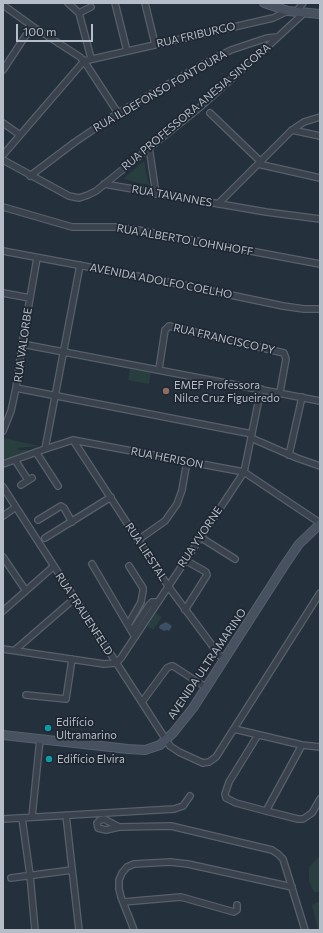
<!DOCTYPE html>
<html>
<head>
<meta charset="utf-8">
<style>
  body { margin:0 }
  #map { position:relative; width:323px; height:933px; overflow:hidden; background:#25303d; font-family:Commissioner,sans-serif }
  canvas { display:block }
  .frame { position:absolute; inset:0; border:4px solid #b4bdc8; pointer-events:none }
  .scale { position:absolute; left:16px; top:24px; width:77px; height:18px; box-sizing:border-box; border:2px solid #b4bdc8; border-top:0; padding-left:5px; font-size:12px; line-height:14px; white-space:nowrap; color:#b4bdc8; -webkit-text-stroke:3px #1e2732; paint-order:stroke }
</style>
</head>
<body>
<div id="map">
<canvas width="323" height="933"></canvas>
<div class="frame"></div>
<div class="scale">100 m</div>
</div>
<script>
const g = document.querySelector('canvas').getContext('2d');
g.lineJoin = 'round';
function fillPath(path, color) { g.fillStyle = color; g.fill(path, 'evenodd'); }
const toPath = rows => new Path2D(rows.map(r => 'M' + r).join(''));
function trace(path, color, width, dash) { g.strokeStyle = color; g.lineWidth = width; g.lineCap = dash ? 'butt' : 'round'; g.setLineDash(dash || []); g.stroke(path); }
function label(font, color, halo, rows, align = 'center') {
  g.font = font + ' Commissioner,sans-serif'; g.lineWidth = 3.5; g.setLineDash([]); g.textBaseline = 'middle'; g.strokeStyle = halo; g.fillStyle = color; for (const [text, x, y, turn = 0] of rows) {
    g.save(); g.translate(x, y); g.rotate((+turn || 0) * Math.PI / 180); g.textAlign = isNaN(turn) ? turn : align; if (halo) g.strokeText(text, 0, 0); g.fillText(text, 0, 0); g.restore();
  }
}
const green = toPath([
  [144,161,149,185,123,179],
  [130,369,151,373,149,384,128,380],
  [4,438,26,443,40,446,18,448,18,450,32,450,3,460],
  [156,613,162,617,153,630,147,626],
  [320,856,320,892,314,892,309,881,309,867],
  [320,901,320,930,318,930,312,905]
]);
const water = toPath([
  [166,622,172,626,169,631,167,630,164,631,159,628,160,625]
]);
const street = toPath([
  [68,3,79,13,91,58],
  [115,3,127,51],
  [145,3,155,44],
  [3,5,32,26,80,57,84,61,118,113],
  [296,12,303,3],
  [79,13,91,7],
  [3,70,32,26],
  [210,113,261,162],
  [3,123,20,135],
  [292,130,320,136],
  [149,147,156,194],
  [3,155,84,61,273,18,288,11],
  [3,160,69,196,79,198,88,195,96,191,199,108,266,48,304,13],
  [258,164,320,178],
  [30,176,75,142,118,113,207,62,231,50,267,38,277,37],
  [104,184,266,212,320,219],
  [218,204,292,130,304,122,320,117],
  [3,207,72,227,115,227,138,230,320,264],
  [3,251,169,282,283,306,304,309,320,309],
  [3,293,30,298],
  [22,344,320,401],
  [159,369,165,330,169,326,284,353,286,359,280,392],
  [16,388,252,434],
  [3,431,11,411,16,388,22,344,37,258],
  [251,438,297,458,320,466],
  [73,440,168,586,220,656,225,660],
  [45,449,80,265],
  [36,452,58,486],
  [289,455,302,397],
  [15,460,28,480],
  [3,464,45,449,73,440,244,472,320,523],
  [21,485,32,478],
  [3,487,170,746,179,752,203,763,209,762,216,757,320,593],
  [3,516,16,507],
  [38,520,61,506,64,508,72,522],
  [200,537,235,559],
  [45,538,111,497],
  [138,540,165,521,177,504,182,490,187,461],
  [3,557,26,591],
  [92,564,135,637],
  [185,610,207,575,206,572,185,560],
  [3,611,54,566],
  [128,625,141,602,143,591,143,588,129,566],
  [132,631,149,605,152,602,157,602],
  [3,649,104,664,116,663,121,658,244,472,261,389],
  [15,650,75,598],
  [26,695,66,699,72,659],
  [142,702,167,668,171,666,173,666,207,688],
  [234,729,302,745,320,747],
  [258,735,229,782,225,794,226,798,236,803,266,811,298,819,303,819,312,813,320,799],
  [266,811,302,745],
  [66,815,79,930],
  [32,817,40,739],
  [22,818,30,875,35,930],
  [3,819,174,809,183,806,190,796],
  [119,827,104,819,100,820,97,823,98,828,106,830,119,827,171,826,272,850,278,854,283,859,305,930],
  [11,878,72,870],
  [123,902,181,897,234,912,237,910,237,905],
  [134,930,121,897,119,889,119,880,122,873,127,867,134,864,170,862,188,864,292,887]
]);
const secondary = toPath([
  [264,3,288,11,320,14],
  [3,735,128,749,145,750,160,745,173,733,193,708,284,566,299,544,320,524]
]);
const markers = [
  [166,391,4,"#8d6e63"],
  [48,728,4,"#0f9aa8"],
  [49,759,4,"#0f9aa8"]
];
const streetNames = [
  ["RUA FRIBURGO",196,35,-13],
  ["RUA ILDEFONSO FONTOURA",160,91,-30],
  ["RUA PROFESSORA ANESIA SINCORA",196,107,-40],
  ["RUA TAVANNES",172,196,10],
  ["RUA ALBERTO LOHNHOFF",185,240,10],
  ["AVENIDA ADOLFO COELHO",161,281,11],
  ["RUA FRANCISCO PY",224,339,13],
  ["RUA VALORBE",23,345,-82],
  ["RUA HERISON",167,458,11],
  ["RUA YVORNE",200,537,-56],
  ["RUA LIESTAL",146,552,57],
  ["RUA FRAUENFELD",84,614,57],
  ["AVENIDA ULTRAMARINO",207,664,-56]
];
const poiNames = [
  ["EMEF Professora",174,385],
  ["Nilce Cruz Figueiredo",174,398],
  ["Edifício",56,722],
  ["Ultramarino",56,735],
  ["Edifício Elvira",57,759]
];
fillPath(green, '#283e3f');
fillPath(water, '#3b4f65');
trace(street, '#57606b', 8);
trace(secondary, '#57606b', 10);
trace(street, '#39424d', 5.5);
trace(secondary, '#475160', 8);
for (const [x, y, r, color] of markers) { const dot = new Path2D(); dot.arc(x, y, r, 0, 2 * Math.PI); g.fillStyle = color; g.fill(dot); trace(dot, '#1e2732', 1.5); }
label('11px', '#b4bdc8', '#1e2732', streetNames);
label('11px', '#b4bdc8', '#1e2732', poiNames, 'left');
</script>
</body>
</html>
